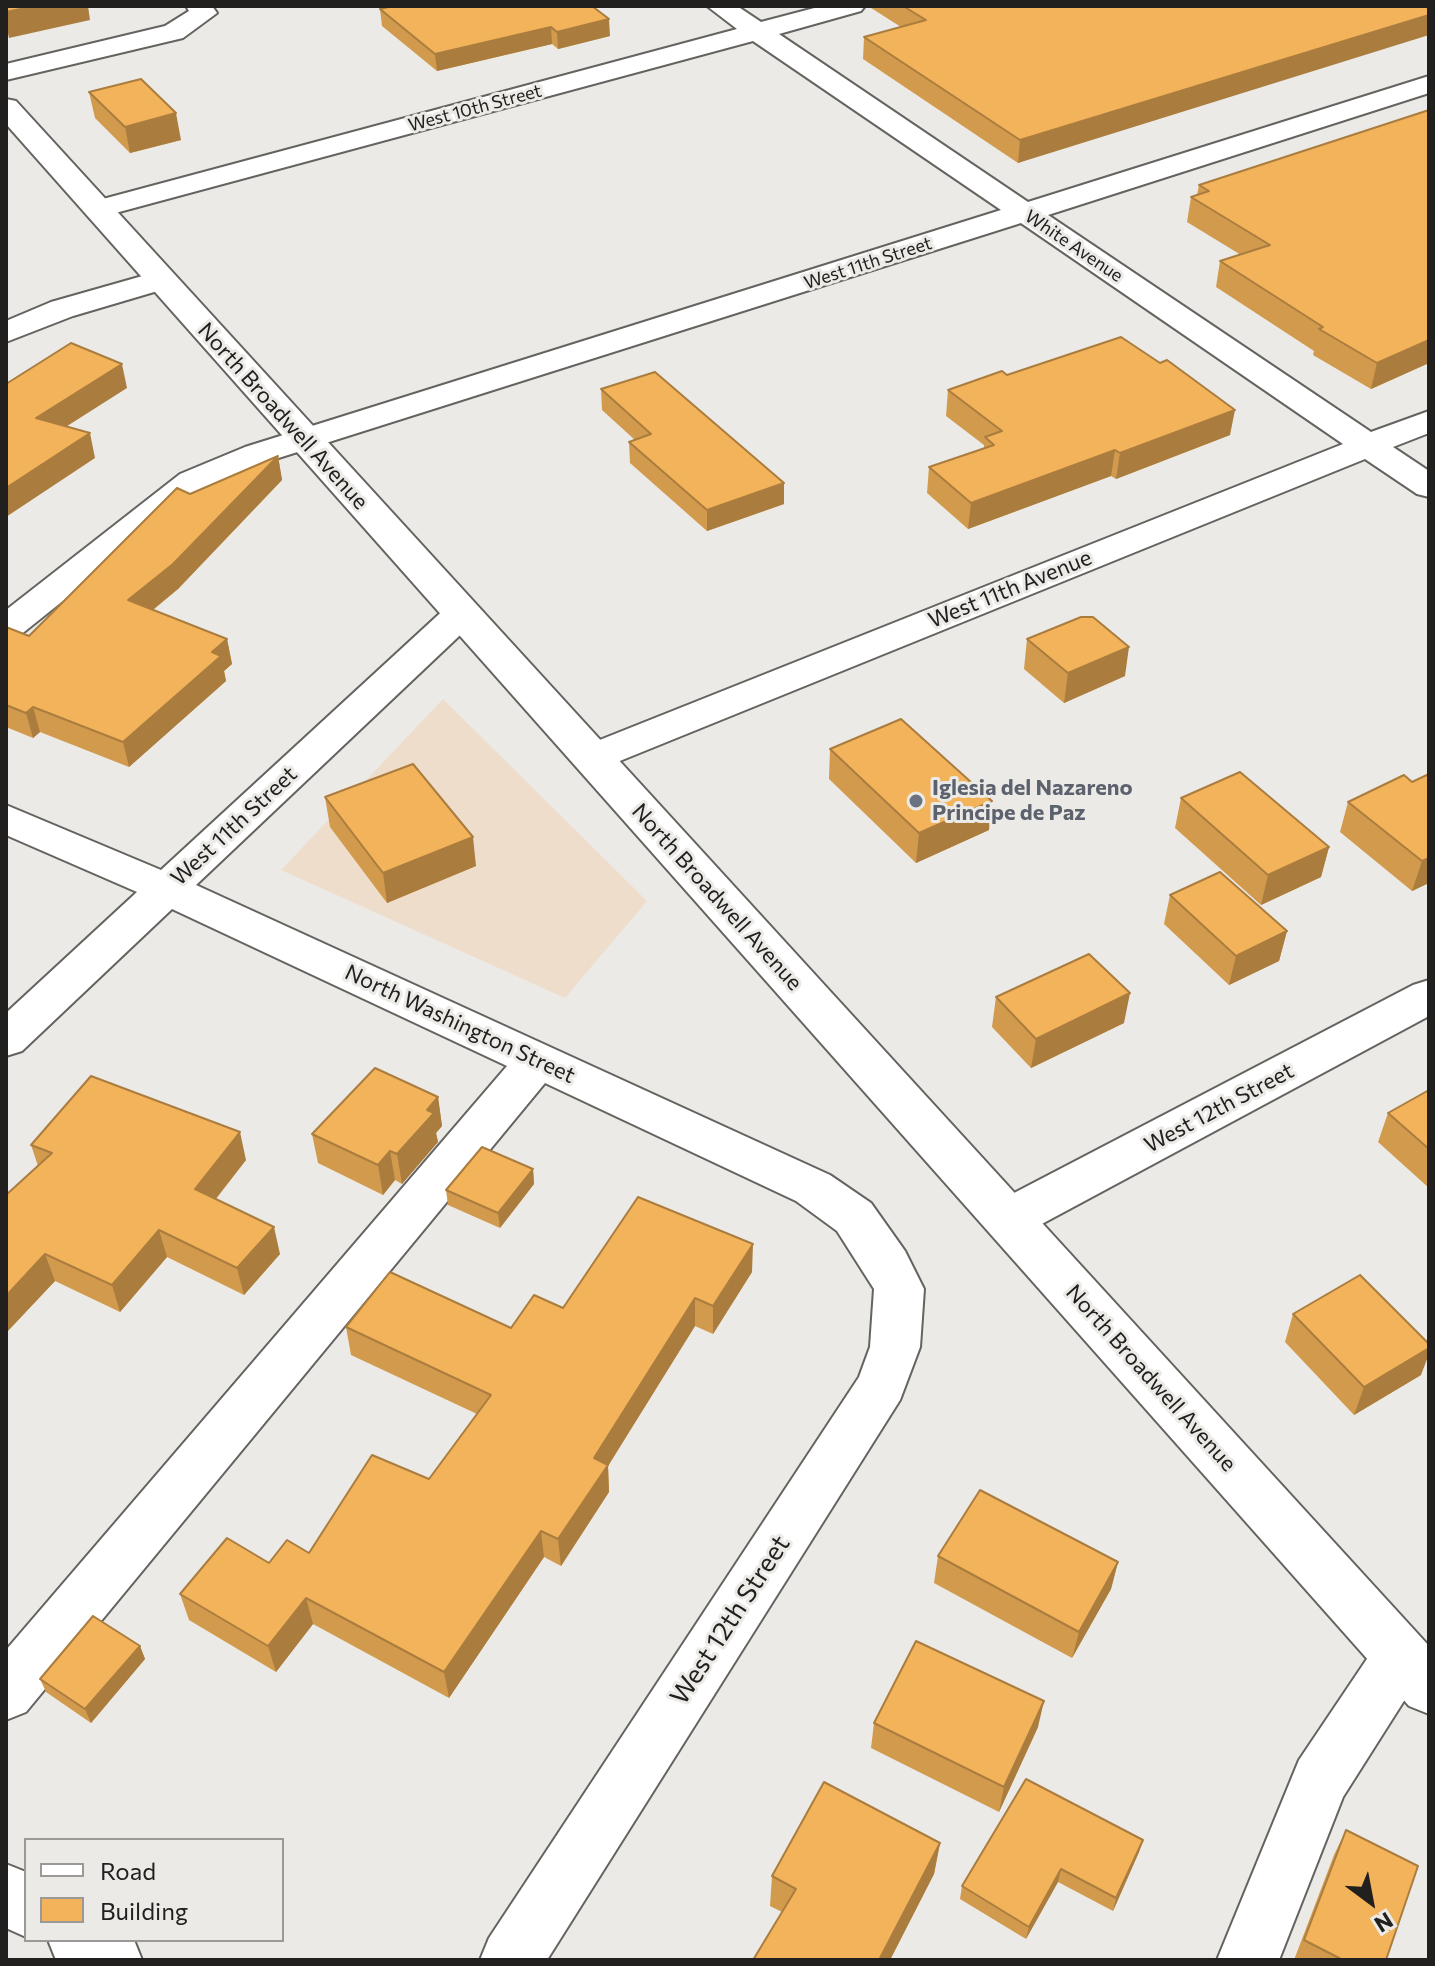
<!DOCTYPE html>
<html>
<head>
<meta charset="utf-8">
<style>
  body { margin:0 }
  #map { position:relative; width:1435px; height:1966px; overflow:hidden; background:#eceae6; font-family:Commissioner,sans-serif }
  canvas { display:block }
  .frame { position:absolute; inset:0; border:8px solid #21201f; pointer-events:none }
  .legend { position:absolute; left:24px; top:1838px; width:260px; height:104px; box-sizing:border-box; background:#eceae6; border:2px solid #9b9996; margin:0; padding:10px 14px; list-style:none; font-size:24px; color:#21201f }
  .legend li { display:flex; align-items:center; gap:16px; height:40px }
  .legend b { width:40px; border:2px solid #9b9996 }
  .north { position:absolute; left:1331px; top:1862px; width:80px; height:80px; -webkit-text-stroke:6px #eceae6; paint-order:stroke; rotate:148deg; font-size:22px; font-weight:700; line-height:32px; text-align:center; color:#21201f }
  .north::after { content:''; display:block; margin:auto; width:28px; height:36px; background:#21201f; clip-path:polygon(50% 0,100% 100%,50% 72%,0 100%) }
</style>
</head>
<body>
<div id="map">
<canvas width="1435" height="1966"></canvas>
<div class="frame"></div>
<ul class="legend">
<li><b style="height:10px;background:#fff"></b>Road</li>
<li><b style="height:22px;background:#f3b35a"></b>Building</li>
</ul>
<div class="north">N</div>
</div>
<script>
const g = document.querySelector('canvas').getContext('2d');
g.lineJoin = 'round';
function fillPath(path, color) { g.fillStyle = color; g.fill(path, 'evenodd'); }
const toPath = rows => new Path2D(rows.map(r => 'M' + r).join(''));
function trace(path, color, width, dash) { g.strokeStyle = color; g.lineWidth = width; g.lineCap = dash ? 'butt' : 'round'; g.setLineDash(dash || []); g.stroke(path); }
function label(font, color, halo, rows, align = 'center') {
  g.font = font + ' Commissioner,sans-serif'; g.lineWidth = 6; g.setLineDash([]); g.textBaseline = 'middle'; g.strokeStyle = halo; g.fillStyle = color; for (const [text, x, y, turn = 0] of rows) {
    g.save(); g.translate(x, y); g.rotate((+turn || 0) * Math.PI / 180); g.textAlign = isNaN(turn) ? turn : align; if (halo) g.strokeText(text, 0, 0); g.fillText(text, 0, 0); g.restore();
  }
}
const commercial = toPath([
  [443,699,647,901,565,998,281,870]
]);
const minor = toPath([
  [186,6,212,6,217,13,183,38,6,80,6,64,165,26,189,11,186,6],
  [707,6,737,6,761,22,822,6,865,6,861,11,779,34,1028,202,1429,76,1429,93,1048,215,1371,432,1429,411,1429,433,1393,447,1429,471,1429,497,1417,494,1365,459,605,767,591,771,577,767,571,758,577,749,1343,444,1021,223,269,461,204,488,19,636,6,639,6,610,180,474,245,447,1001,210,753,41,108,215,98,218,88,215,83,209,88,203,737,29,707,6],
  [160,271,171,273,175,280,171,287,73,316,6,342,6,321,51,302,160,271],
  [462,602,475,605,481,613,475,621,196,885,830,1175,871,1203,905,1251,924,1289,920,1347,900,1400,547,1960,480,1960,489,1938,859,1377,870,1347,874,1289,837,1231,796,1201,545,1083,26,1712,6,1720,6,1650,507,1066,172,909,22,1051,6,1056,6,1013,137,892,6,835,6,805,161,870,449,605,462,602],
  [1429,980,1429,1016,1025,1233,1008,1238,991,1233,984,1219,991,1205,1413,985,1429,980],
  [1401,1630,1421,1638,1429,1657,1421,1674,1343,1797,1279,1960,1217,1960,1299,1760,1381,1638,1401,1630],
  [6,1864,26,1872,26,1937,6,1928,6,1864],
  [48,1940,134,1940,142,1960,56,1960,48,1940]
]);
const major = toPath([
  [6,99,16,101,1429,1646,1429,1714,1409,1706,6,124,6,99]
]);
const wall = toPath([
  [393,6,610,36,558,49,552,44,437,71,382,26,380,9],
  [868,6,1429,6,1018,163,863,59,864,37,901,27],
  [89,92,181,140,130,153,95,118],
  [1429,110,1429,363,1371,389,1313,355,1314,351,1216,287,1220,261,1241,255,1187,222,1191,197,1197,195,1199,185],
  [1007,375,1230,435,1116,479,1111,476,968,529,927,493,929,467,984,448,984,445,946,416,948,390],
  [601,389,784,504,707,531,630,463,629,442,635,440,602,410],
  [278,456,282,480,178,589,153,610,227,639,232,664,224,671,226,681,129,767,40,732,33,738,6,727,6,627,29,636,190,494],
  [1027,639,1125,676,1064,703,1024,669],
  [830,749,989,830,916,863,829,779],
  [1429,774,1429,883,1412,891,1340,832,1348,802,1412,782],
  [325,797,476,866,387,903,330,827],
  [1181,798,1329,847,1321,877,1261,905,1175,828],
  [1170,895,1287,931,1279,961,1229,985,1164,924],
  [996,997,1124,1023,1031,1068,992,1027],
  [1429,1090,1429,1188,1378,1142,1388,1113],
  [438,1097,442,1126,436,1133,438,1142,402,1184,395,1180,383,1195,318,1163,312,1134],
  [31,1145,246,1160,216,1199,280,1254,244,1295,167,1257,120,1312,55,1281,6,1333,6,1195,38,1166],
  [533,1169,534,1184,500,1228,448,1205,446,1190],
  [752,1272,713,1334,695,1326,608,1466,609,1492,561,1566,544,1557,449,1698,313,1624,276,1672,189,1620,180,1594,309,1553,429,1479,477,1414,351,1355,346,1327,511,1328,563,1308],
  [1293,1314,1421,1375,1354,1415,1285,1342],
  [938,1556,1118,1562,1111,1589,1072,1658,934,1583],
  [140,1646,145,1659,91,1723,46,1692,40,1679],
  [874,1723,1038,1727,999,1812,871,1748],
  [1346,1830,1386,1960,1294,1960,1334,1855],
  [1143,1840,1139,1852,1113,1911,1058,1882,1026,1939,960,1899,962,1886],
  [940,1843,934,1874,890,1960,753,1960,782,1912,770,1906,772,1876]
]);
const shadedWall = toPath([
  [35,6,88,6,90,20,9,38,6,24,6,12],
  [1429,15,1429,35,1018,163,1020,140],
  [609,19,610,36,558,49,557,32],
  [551,27,552,44,437,71,435,54],
  [176,113,181,140,130,153,125,127],
  [1429,340,1429,363,1371,389,1377,363],
  [122,364,127,388,42,442,36,418],
  [1235,410,1230,435,1116,479,1120,453],
  [90,433,95,458,6,517,6,488],
  [1115,450,1111,476,968,529,971,503],
  [278,456,282,480,178,589,134,625,128,600],
  [784,483,784,504,707,531,707,510],
  [227,639,232,664,224,671,226,681,129,767,123,742,212,652],
  [1129,647,1125,676,1064,703,1068,673],
  [33,707,40,732,33,738,26,713],
  [992,801,989,830,916,863,919,833],
  [473,837,476,866,387,903,383,873],
  [1329,847,1321,877,1261,905,1268,875],
  [1429,858,1429,883,1412,891,1422,861],
  [1287,931,1279,961,1229,985,1236,956],
  [1130,993,1124,1023,1031,1068,1036,1039],
  [438,1097,442,1126,436,1133,438,1142,402,1184,397,1154,427,1110],
  [240,1132,246,1160,202,1216,195,1189],
  [390,1151,395,1180,383,1195,378,1165],
  [533,1169,534,1184,500,1228,498,1213],
  [274,1227,280,1254,244,1295,237,1268],
  [159,1230,167,1257,120,1312,112,1285],
  [753,1244,752,1272,713,1334,713,1306],
  [45,1254,55,1281,6,1333,6,1296],
  [695,1298,695,1326,608,1466,609,1492,561,1566,558,1539,594,1458],
  [1429,1348,1429,1354,1421,1375,1354,1415,1364,1387],
  [541,1531,544,1557,449,1698,444,1672],
  [1118,1562,1111,1589,1072,1658,1079,1632],
  [306,1598,313,1624,276,1672,268,1646],
  [140,1646,145,1659,91,1723,85,1709],
  [1044,1701,1038,1727,999,1812,1004,1787],
  [1143,1840,1139,1852,1113,1911,1116,1898],
  [940,1843,934,1874,890,1960,879,1960],
  [1061,1869,1058,1882,1026,1939,1029,1927]
]);
const building = toPath([
  [6,6,35,6,6,12,6,6],
  [393,6,592,6,609,19,557,32,551,27,435,54,380,9,393,6],
  [903,6,1429,6,1429,15,1020,140,864,37,926,20,903,6],
  [141,79,176,113,125,127,89,92,141,79],
  [1429,110,1429,340,1377,363,1319,329,1323,327,1220,261,1270,245,1191,197,1209,191,1199,185,1429,110],
  [1121,337,1160,363,1167,360,1235,410,1120,453,1115,450,971,503,929,467,994,445,985,437,1002,431,948,390,1002,371,1007,375,1121,337],
  [71,343,122,364,36,418,90,433,6,488,6,384,71,343],
  [655,372,784,483,707,510,629,442,651,434,601,389,655,372],
  [278,456,173,564,128,600,227,639,212,652,221,656,123,742,33,707,26,713,6,705,6,627,29,636,177,488,190,494,278,456],
  [1081,617,1093,617,1129,647,1068,673,1027,639,1081,617],
  [901,719,992,801,919,833,830,749,901,719],
  [413,764,473,837,383,873,325,797,413,764],
  [1240,772,1329,847,1268,875,1181,798,1240,772],
  [1429,774,1429,858,1422,861,1348,802,1404,775,1412,782,1429,774],
  [1220,872,1287,931,1236,956,1170,895,1220,872],
  [1089,954,1130,993,1036,1039,996,997,1089,954],
  [375,1068,438,1097,427,1110,434,1113,397,1154,390,1151,378,1165,312,1134,375,1068],
  [91,1076,240,1132,195,1189,274,1227,237,1268,159,1230,112,1285,45,1254,6,1296,6,1195,52,1153,31,1145,91,1076],
  [1429,1090,1429,1149,1388,1113,1429,1090],
  [482,1147,533,1169,498,1213,446,1190,482,1147],
  [638,1197,753,1244,713,1306,695,1298,594,1458,608,1465,558,1539,541,1531,444,1672,306,1598,268,1646,180,1594,227,1538,269,1563,287,1540,309,1553,372,1455,429,1479,491,1395,346,1327,390,1272,511,1328,534,1295,563,1308,638,1197],
  [1360,1275,1429,1344,1429,1348,1364,1387,1293,1314,1360,1275],
  [980,1490,1118,1562,1079,1632,938,1556,980,1490],
  [93,1616,140,1646,85,1709,40,1679,93,1616],
  [916,1641,1044,1701,1004,1787,874,1723,916,1641],
  [1026,1779,1143,1840,1116,1898,1061,1869,1029,1927,962,1886,1026,1779],
  [824,1782,940,1843,879,1960,753,1960,796,1889,772,1876,824,1782],
  [1346,1830,1418,1866,1386,1960,1343,1960,1304,1940,1346,1830]
]);
const markers = [
  [916,801,8,"#6b7280"]
];
const farStreetnames = [
  ["West 10th Street",475,108,-15],
  ["White Avenue",1074,246,34],
  ["West 11th Street",868,263,-18]
];
const streetNames = [
  ["North Broadwell Avenue",283,416,48],
  ["West 11th Avenue",1010,589,-22],
  ["West 11th Street",234,826,-43],
  ["North Broadwell Avenue",717,897,48],
  ["North Washington Street",460,1024,25],
  ["West 12th Street",1219,1108,-28],
  ["North Broadwell Avenue",1151,1378,48]
];
const worshipNames = [
  ["Iglesia del Nazareno",932,788],
  ["Principe de Paz",932,813]
];
const nearStreetnames = [
  ["West 12th Street",730,1620,-57]
];
fillPath(commercial, '#efddcc');
trace(minor, '#65635f', 4);
trace(major, '#65635f', 4);
fillPath(minor, '#fff');
fillPath(major, '#fff');
fillPath(wall, '#d19a4d');
fillPath(shadedWall, '#aa7d3f');
fillPath(building, '#f3b35a');
trace(building, '#aa7d3f', 2);
for (const [x, y, r, color] of markers) { const dot = new Path2D(); dot.arc(x, y, r, 0, 2 * Math.PI); g.fillStyle = color; g.fill(dot); trace(dot, '#eceae6', 3); }
label('18px', '#21201f', '#eceae6', farStreetnames);
label('22px', '#21201f', '#eceae6', streetNames);
label('bold 22px', '#5b616d', '#eceae6', worshipNames, 'left');
label('26px', '#21201f', '#eceae6', nearStreetnames);
</script>
</body>
</html>
